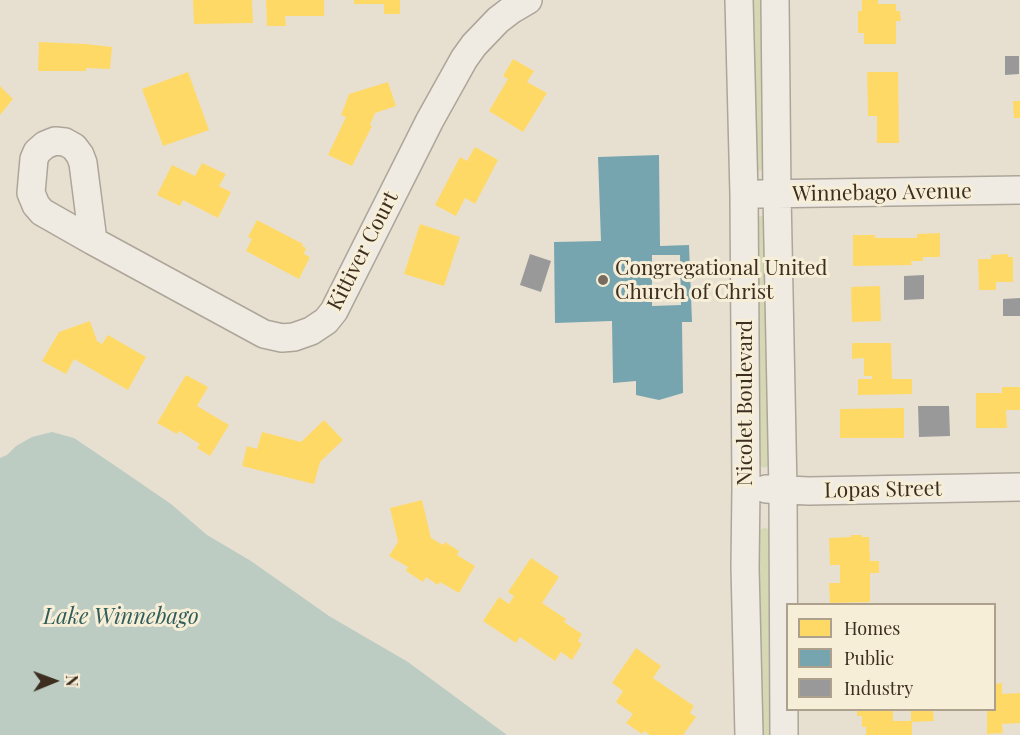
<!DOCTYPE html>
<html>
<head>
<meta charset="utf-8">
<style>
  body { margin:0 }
  #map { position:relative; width:1020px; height:735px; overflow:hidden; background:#e7e0d1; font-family:"Playfair Display",serif }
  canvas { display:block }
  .legend { position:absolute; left:786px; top:603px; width:210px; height:108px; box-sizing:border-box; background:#f7eed8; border:2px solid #ada18e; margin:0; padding:8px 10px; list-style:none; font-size:18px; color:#3d2e20 }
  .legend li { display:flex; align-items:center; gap:12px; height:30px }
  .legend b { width:30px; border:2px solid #ada18e }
  .north { position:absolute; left:24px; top:651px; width:60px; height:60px; -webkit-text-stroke:4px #f7eed8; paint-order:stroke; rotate:89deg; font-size:16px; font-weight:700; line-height:24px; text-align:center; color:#3d2e20 }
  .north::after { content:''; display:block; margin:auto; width:21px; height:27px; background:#3d2e20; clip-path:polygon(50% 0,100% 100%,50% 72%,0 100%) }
</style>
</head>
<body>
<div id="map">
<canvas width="1020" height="735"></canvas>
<ul class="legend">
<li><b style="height:16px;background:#ffd966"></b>Homes</li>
<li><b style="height:16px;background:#76a5af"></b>Public</li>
<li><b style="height:16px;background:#999"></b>Industry</li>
</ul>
<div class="north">N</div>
</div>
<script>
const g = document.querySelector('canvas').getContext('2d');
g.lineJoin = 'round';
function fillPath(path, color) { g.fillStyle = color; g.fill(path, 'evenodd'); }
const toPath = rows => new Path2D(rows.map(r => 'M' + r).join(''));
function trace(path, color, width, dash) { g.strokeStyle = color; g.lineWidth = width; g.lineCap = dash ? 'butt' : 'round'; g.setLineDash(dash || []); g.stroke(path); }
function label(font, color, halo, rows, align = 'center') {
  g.font = font + ' "Playfair Display",serif'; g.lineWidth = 6; g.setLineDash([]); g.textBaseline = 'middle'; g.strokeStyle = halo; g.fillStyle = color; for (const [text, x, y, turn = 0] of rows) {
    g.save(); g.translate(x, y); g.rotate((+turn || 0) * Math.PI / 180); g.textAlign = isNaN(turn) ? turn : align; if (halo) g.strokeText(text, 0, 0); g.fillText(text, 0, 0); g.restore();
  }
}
const green = toPath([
  [751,0,766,0,765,169,759,171,755,170],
  [761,216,765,218,771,463,768,466,764,468,756,464,757,217],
  [765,528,769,529,773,534,775,735,759,735,757,534,761,529]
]);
const water = toPath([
  [52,432,74,438,117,467,171,504,207,535,251,561,329,616,408,662,507,735,0,735,0,458,7,455,16,446,32,437]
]);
const homes = toPath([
  [193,0,252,0,253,23,194,24],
  [266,0,324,0,324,16,285,16,286,26,267,26],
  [354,0,400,0,400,14,384,14,384,4,354,4],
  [862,0,878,0,878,4,896,4,896,11,900,11,901,21,896,21,896,44,864,44,864,33,858,33,858,11,862,11],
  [39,42,86,44,112,47,110,69,86,68,86,71,38,71],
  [513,59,534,71,527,82,547,93,523,132,489,111,508,79,503,76],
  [188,72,209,130,163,146,142,89],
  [867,72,898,72,899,143,877,143,877,116,868,116],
  [388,82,396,106,375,113,370,125,372,126,352,166,328,155,346,117,341,115,349,94],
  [0,86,13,99,0,115],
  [1013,101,1020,101,1020,118,1014,118],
  [475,147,498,160,475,204,465,198,456,216,435,205,460,157,467,161],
  [202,163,226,174,219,186,231,192,218,218,183,200,180,206,157,195,172,165,195,176],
  [257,220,303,244,302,246,306,248,304,254,310,257,299,279,246,251,252,239,248,237],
  [420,224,460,237,444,286,404,274],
  [940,233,940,257,923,257,923,261,911,261,912,265,853,266,853,235,875,235,875,238,917,238,917,234],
  [1008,254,1008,257,1013,257,1013,282,996,282,996,290,979,290,978,259,991,259,991,255],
  [880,286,881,321,852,322,851,287],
  [90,321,97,341,102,344,108,335,146,357,128,390,74,359,66,374,42,361,59,332],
  [852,343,891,343,892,379,912,379,912,394,858,395,858,379,872,379,872,376,864,376,864,358,852,359],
  [186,375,208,387,197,406,229,425,210,456,197,448,200,444,179,431,177,434,157,423],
  [1002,387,1020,387,1020,410,1006,410,1007,428,976,428,976,393,1002,393],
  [904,408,904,438,840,438,840,409],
  [324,420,343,440,320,462,314,484,242,466,247,446,257,449,262,432,301,442],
  [422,500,431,538,443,545,445,542,459,551,457,555,475,566,459,593,440,582,438,585,426,577,423,582,406,571,408,567,389,556,398,542,390,508],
  [851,535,862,535,862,537,869,537,870,561,879,561,879,573,870,573,870,602,830,603,829,583,840,583,840,565,830,565,829,538,851,537],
  [531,558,559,577,542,603,566,619,564,622,582,634,578,641,582,644,572,660,561,652,555,661,520,637,516,643,483,621,499,597,509,604,514,596,508,592],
  [636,648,661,666,653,678,694,706,690,713,696,717,683,735,650,735,644,731,642,734,626,723,633,714,616,702,623,691,612,683],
  [1002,683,1002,694,1020,693,1020,723,1002,724,1003,733,987,734,987,710,994,710,994,684],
  [857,710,893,710,893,721,911,721,911,710,933,710,934,721,912,722,912,735,866,735,866,727,862,727,862,716,857,716]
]);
const public = toPath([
  [659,155,660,246,689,245,692,322,682,322,683,393,659,400,636,395,636,381,613,383,612,321,555,323,554,242,601,241,598,157],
  [652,255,680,255,681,305,652,306]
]);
const industry = toPath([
  [1005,56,1019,56,1019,74,1005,75],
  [530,254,551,261,541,292,520,285],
  [924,275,924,299,904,300,904,276],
  [1020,298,1020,316,1003,316,1003,299],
  [918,406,949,406,950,436,919,437]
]);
const minor = toPath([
  [739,0,744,195,746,488,745,567,749,735],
  [775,0,777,194,783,491,784,735],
  [55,141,65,142,74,147,80,155,83,163,93,241,42,212,36,205,31,193,34,159,37,152,45,145,55,141],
  [760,194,1020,190],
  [93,241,264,334,282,338,294,337,311,331,326,321,334,311,430,120,464,59,474,45,498,20,511,10,528,0],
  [766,489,809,491,1020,487]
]);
const markers = [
  [603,280,6,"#786c5e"]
];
const streetNames = [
  ["Winnebago Avenue",882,193,-1],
  ["Kittiver Court",363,251,-63],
  ["Nicolet Boulevard",745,403,-90],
  ["Lopas Street",883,490,-1]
];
const poiNames = [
  ["Congregational United",615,268],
  ["Church of Christ",615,292]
];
const waterNames = [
  ["Lake Winnebago",121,617]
];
fillPath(green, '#d6d7b3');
fillPath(water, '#bcccc2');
fillPath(homes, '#ffd966');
fillPath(public, '#76a5af');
fillPath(industry, '#999');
trace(minor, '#ada599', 30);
trace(minor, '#efebe3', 27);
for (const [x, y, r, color] of markers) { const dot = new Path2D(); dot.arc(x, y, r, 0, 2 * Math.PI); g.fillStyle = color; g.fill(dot); trace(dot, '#f7eed8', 2); }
label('21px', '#3d2e20', '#f7eed8', streetNames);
label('21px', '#3d2e20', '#f7eed8', poiNames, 'left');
label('italic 22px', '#2f5d5a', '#f7eed8', waterNames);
</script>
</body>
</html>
